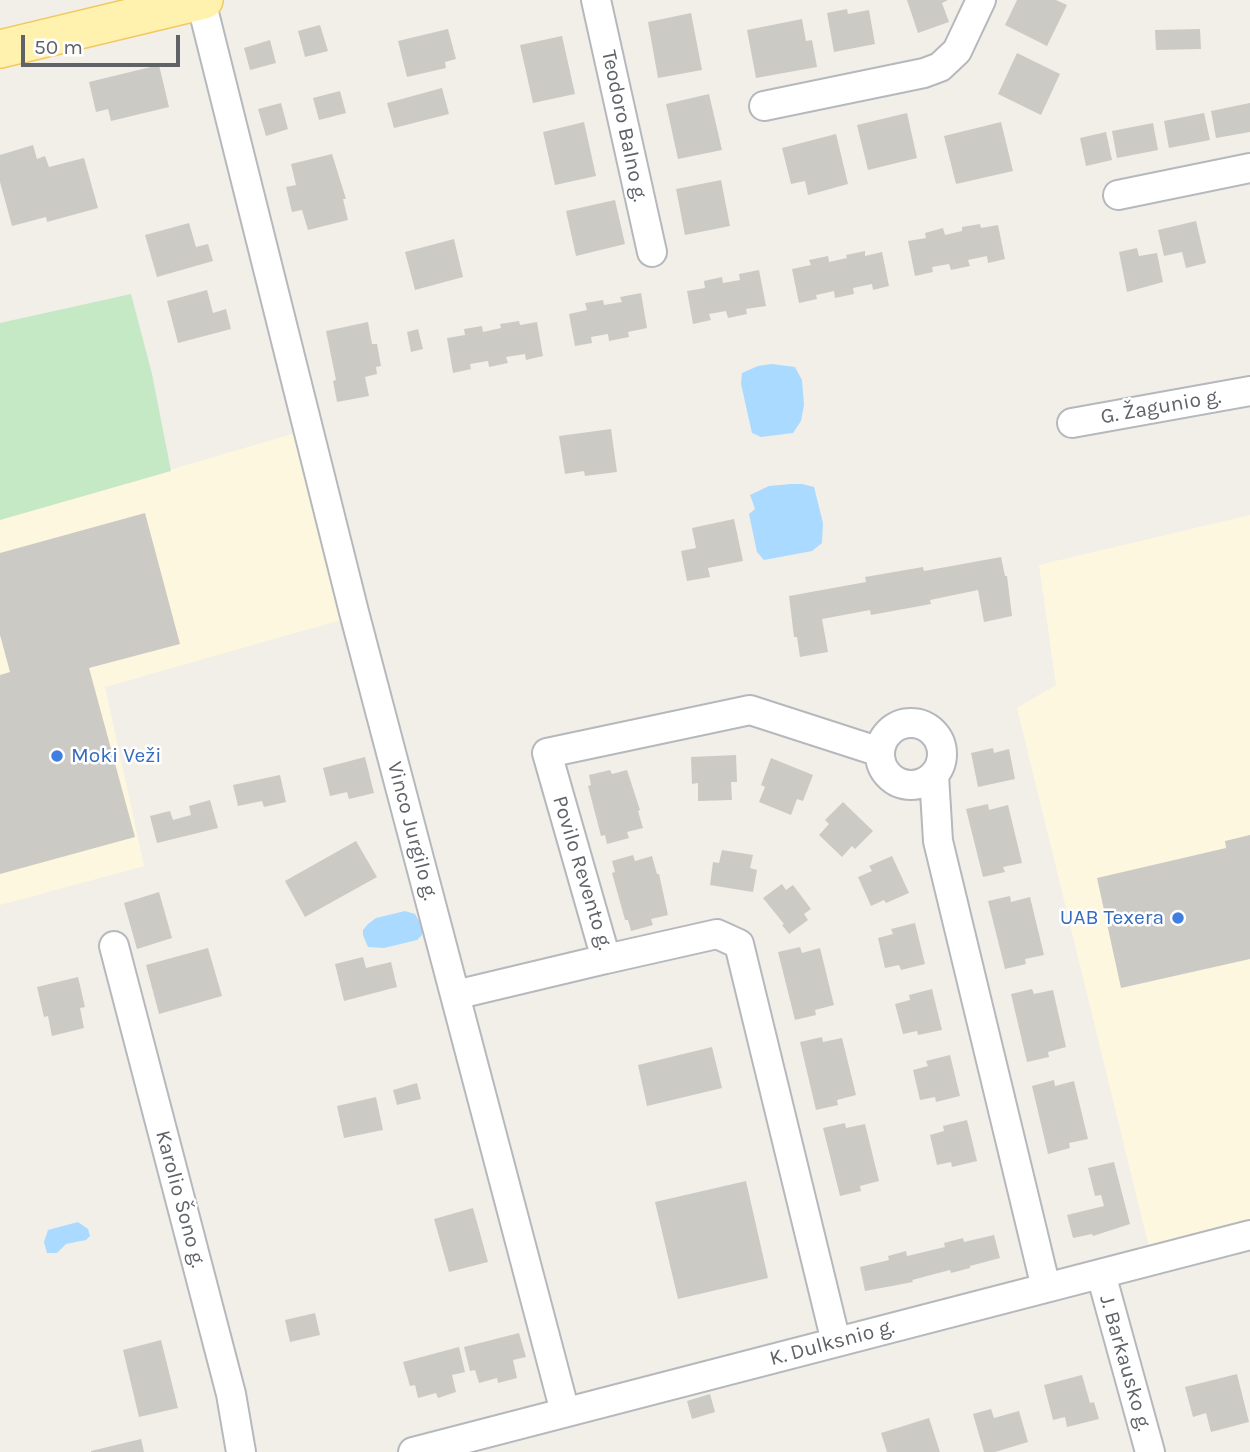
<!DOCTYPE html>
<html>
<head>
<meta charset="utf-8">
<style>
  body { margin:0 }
  #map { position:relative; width:1250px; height:1452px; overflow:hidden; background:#f1efe8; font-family:Karla,sans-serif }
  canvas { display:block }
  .scale { position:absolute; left:21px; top:35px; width:159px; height:32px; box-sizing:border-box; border:4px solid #5f6368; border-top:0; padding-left:9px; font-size:21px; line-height:24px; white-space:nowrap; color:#5f6368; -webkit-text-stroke:5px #fff; paint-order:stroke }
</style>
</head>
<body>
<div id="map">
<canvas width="1250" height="1452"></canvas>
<div class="scale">50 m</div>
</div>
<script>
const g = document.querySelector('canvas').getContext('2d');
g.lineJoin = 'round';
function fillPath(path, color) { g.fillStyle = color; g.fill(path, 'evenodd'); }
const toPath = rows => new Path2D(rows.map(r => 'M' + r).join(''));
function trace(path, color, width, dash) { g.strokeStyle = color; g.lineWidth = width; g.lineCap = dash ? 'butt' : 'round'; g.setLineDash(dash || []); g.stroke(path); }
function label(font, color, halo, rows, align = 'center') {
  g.font = font + ' Karla,sans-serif'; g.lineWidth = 5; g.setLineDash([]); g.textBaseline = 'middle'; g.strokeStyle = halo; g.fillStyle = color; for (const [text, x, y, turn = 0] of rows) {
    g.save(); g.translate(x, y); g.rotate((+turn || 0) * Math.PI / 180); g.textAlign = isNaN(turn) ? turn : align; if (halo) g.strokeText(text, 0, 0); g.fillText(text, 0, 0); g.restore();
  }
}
const commercial = toPath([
  [309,429,355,616,105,687,144,866,0,905,0,520],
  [1250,515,1250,1222,1149,1247,1017,708,1056,685,1039,565]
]);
const green = toPath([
  [131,294,152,374,171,471,0,520,0,323]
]);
const water = toPath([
  [772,364,795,367,802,380,804,405,801,421,793,433,761,437,752,433,741,384,742,373,758,366],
  [791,484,802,484,814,487,823,523,822,543,812,551,764,560,757,552,749,514,755,509,750,495,769,486],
  [405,911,415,914,423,928,422,935,417,940,384,948,368,947,363,935,363,930,368,924,376,918],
  [78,1222,88,1229,90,1236,86,1240,66,1244,57,1253,47,1253,44,1242,48,1230]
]);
const building = toPath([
  [907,0,948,0,942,3,949,22,918,33],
  [1017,0,1056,0,1067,5,1047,46,1005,25],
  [847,9,848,14,869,10,875,44,834,52,827,13],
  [691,13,702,70,658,78,648,22],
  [802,19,806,41,812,40,817,67,756,78,747,30],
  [320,25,328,51,305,57,298,31],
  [448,29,456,59,445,62,446,68,407,77,398,41],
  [1200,29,1201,49,1156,50,1155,30],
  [562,36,575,94,533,103,520,45],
  [270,40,276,63,250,70,244,48],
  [1017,53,1060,74,1041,115,998,94],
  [159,65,169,107,111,121,108,109,96,112,89,82],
  [442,88,449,114,394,128,387,103],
  [340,91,346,113,319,120,313,98],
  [709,94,722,150,678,159,666,104],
  [281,103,288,129,266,136,258,109],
  [1250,103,1250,132,1216,138,1211,111],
  [907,113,917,158,868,170,857,125],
  [1204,113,1210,140,1169,148,1164,121],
  [584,122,596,176,555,185,543,132],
  [1001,122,1013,171,956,184,944,136],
  [1153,123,1158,150,1117,158,1112,131],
  [1106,132,1112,160,1086,166,1080,138],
  [836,134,848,184,808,195,805,181,791,184,782,148],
  [33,145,37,159,45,156,49,167,84,158,98,208,47,222,46,217,12,226,0,182,0,155],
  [332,154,346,199,343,199,348,220,308,230,302,210,292,212,286,187,296,185,291,164],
  [721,180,730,226,685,235,676,189],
  [615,200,625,244,576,256,566,211],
  [1196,221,1206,263,1186,268,1182,252,1164,256,1158,230],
  [189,223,196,247,208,244,213,261,157,277,145,235],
  [980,224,981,228,998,225,1005,259,988,263,987,256,968,260,970,266,951,270,949,264,932,267,933,272,915,276,908,241,926,238,925,233,943,228,945,235,962,231,962,227],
  [454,239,463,277,415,290,405,252],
  [1137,248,1139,256,1157,253,1163,282,1127,292,1119,252],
  [865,251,865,256,882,252,889,286,873,290,872,284,853,288,854,294,835,298,834,291,816,295,817,299,799,303,792,269,811,265,809,260,828,256,829,262,847,258,846,255],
  [759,270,766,306,746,309,747,314,728,318,726,311,709,314,711,320,693,324,687,291,705,288,704,281,722,277,723,283,740,280,739,274],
  [207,290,213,313,226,309,231,329,178,343,167,301],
  [641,293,647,328,628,332,629,337,609,341,608,334,591,337,592,343,575,346,569,314,587,310,585,303,603,300,604,305,622,302,620,297],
  [519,321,520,325,537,322,543,356,526,360,525,354,506,357,508,363,489,367,488,361,470,364,471,369,453,373,447,338,465,335,464,329,482,326,483,332,501,328,500,324],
  [368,322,372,344,377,344,381,366,376,367,377,374,365,377,369,396,337,402,333,381,336,380,326,331],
  [418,329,423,349,411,352,407,332],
  [611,429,617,472,585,476,584,471,565,474,559,436],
  [145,513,180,644,89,668,135,837,0,874,0,675,10,672,0,635,0,553],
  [734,519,743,561,708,568,710,577,687,581,681,551,696,548,692,528],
  [1001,557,1005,576,1007,576,1012,616,984,622,978,590,930,600,931,604,871,615,870,610,822,619,828,652,800,657,797,637,794,637,789,596,866,582,865,577,923,567,924,571],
  [993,748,994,753,1009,749,1015,779,978,787,971,753],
  [736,755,737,782,731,782,732,800,698,801,698,783,692,784,691,757],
  [365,757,374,793,349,799,347,792,330,796,323,768],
  [771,758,813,775,803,801,797,799,791,815,759,802,765,787,761,785],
  [610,770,612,774,627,770,640,810,638,811,643,828,627,832,629,838,607,844,605,835,601,836,588,786,591,785,589,775],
  [280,775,286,802,264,807,262,801,238,806,233,785],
  [210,800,218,828,157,843,150,816,170,811,173,820,191,815,189,806],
  [843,802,873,831,855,849,852,846,842,857,819,835,829,824,825,820],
  [988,804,989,810,1008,805,1022,863,1003,867,1005,872,983,877,966,809],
  [1250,835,1250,959,1121,988,1097,878,1226,848,1225,841],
  [356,841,377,877,305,917,285,881],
  [722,850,753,855,750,868,757,870,753,892,710,885,713,862,719,863],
  [633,855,635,861,652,856,657,874,659,874,668,915,651,919,653,925,631,931,628,920,625,920,612,873,615,872,612,861],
  [892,856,909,893,886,903,884,900,871,906,858,877,872,871,869,866],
  [782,884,786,890,793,885,811,909,804,914,808,920,789,934,782,925,784,924,763,898],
  [159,892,172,938,137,949,124,903],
  [1010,896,1011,902,1030,897,1044,955,1025,959,1026,964,1005,969,988,901],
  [915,923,925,964,901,970,899,965,885,968,878,938,893,934,891,929],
  [800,947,802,953,820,948,834,1005,815,1010,816,1015,795,1020,778,952],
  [208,948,222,996,159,1014,146,965],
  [363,957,366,968,391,962,397,987,344,1001,335,964],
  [78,977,85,1007,80,1008,84,1028,52,1036,48,1016,44,1017,37,987],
  [932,989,942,1030,918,1035,917,1031,903,1034,895,1004,910,1000,909,995],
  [1032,989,1034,994,1053,990,1066,1047,1048,1052,1049,1057,1027,1062,1011,994],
  [822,1037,823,1042,842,1038,856,1095,837,1100,838,1105,816,1110,800,1042],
  [712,1047,722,1088,647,1106,638,1065],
  [950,1055,960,1096,936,1102,935,1097,920,1100,913,1070,928,1066,926,1061],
  [1054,1080,1055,1086,1074,1081,1088,1139,1069,1143,1070,1148,1048,1154,1032,1086],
  [417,1083,421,1099,397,1105,393,1090],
  [376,1097,383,1130,344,1138,337,1106],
  [967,1120,977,1161,952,1167,951,1162,937,1165,930,1135,944,1131,943,1126],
  [845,1123,846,1128,865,1124,879,1181,860,1186,861,1191,840,1196,823,1128],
  [1114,1162,1130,1224,1093,1236,1092,1234,1073,1238,1067,1215,1104,1206,1101,1195,1095,1196,1088,1168],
  [746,1181,768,1278,678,1299,655,1202],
  [473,1208,488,1262,449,1272,434,1219],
  [994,1235,1000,1258,970,1266,970,1268,951,1273,950,1270,912,1280,913,1282,865,1291,860,1267,889,1260,888,1256,906,1251,907,1256,945,1247,944,1243,963,1238,964,1242],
  [315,1313,320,1335,290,1342,285,1320],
  [519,1333,526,1357,513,1360,517,1378,498,1383,497,1378,479,1383,475,1370,470,1371,464,1347],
  [161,1340,178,1408,139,1417,123,1350],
  [459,1347,465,1372,452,1375,456,1392,438,1398,436,1393,418,1398,415,1385,410,1386,403,1362],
  [1237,1374,1249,1422,1211,1432,1206,1413,1193,1417,1185,1387],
  [1082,1375,1090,1403,1094,1402,1099,1419,1067,1427,1065,1417,1053,1420,1044,1385],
  [710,1394,715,1412,692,1419,687,1401],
  [991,1409,994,1418,1019,1411,1028,1442,995,1452,984,1452,973,1414],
  [929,1418,940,1452,887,1452,881,1433],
  [141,1439,144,1452,91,1452,91,1451]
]);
const minor = toPath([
  [596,0,652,252],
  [201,1,355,616,565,1412],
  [764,106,924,73,940,67,957,51,981,0],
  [1118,195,1250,168],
  [1072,423,1250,391],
  '880 754a31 31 0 1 1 62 0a31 31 0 1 1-62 0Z',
  [934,775,938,841,1046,1288],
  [114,946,231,1394,241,1452],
  [455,995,606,959],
  [1101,1274,1150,1452],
  [836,1342,739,944,717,934,606,959,547,753,750,710,880,752],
  [413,1452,1250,1235]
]);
const major = toPath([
  [0,49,204,0]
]);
const markers = [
  [57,756,7,"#3f7fe0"],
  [1178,918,7,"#3f7fe0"]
];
const streetNames = [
  ["Teodoro Balno g.",624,126,78],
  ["G. Žagunio g.",1161,407,-10],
  ["Vinco Jurgilo g.",412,831,75],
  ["Povilo Revento g.",582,873,73],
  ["Karolio Šono g.",180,1199,75],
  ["K. Dulksnio g.",832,1343,-15],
  ["J. Barkausko g.",1125,1363,74]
];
const shopNames = [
  ["Moki Veži",71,756],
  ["UAB Texera",1164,918,"right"]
];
fillPath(commercial, '#fef7e0');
fillPath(green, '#c5e8c5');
fillPath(water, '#aadaff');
fillPath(building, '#cccac5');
trace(minor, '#b5b8bc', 32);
trace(major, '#f2c960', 40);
trace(minor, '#fff', 28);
trace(major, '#fff2af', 37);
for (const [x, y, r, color] of markers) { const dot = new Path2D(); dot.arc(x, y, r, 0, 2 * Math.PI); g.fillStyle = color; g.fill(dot); trace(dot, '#fff', 2.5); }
label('21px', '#5f6368', '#fff', streetNames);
label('21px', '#366cbe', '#fff', shopNames, 'left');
</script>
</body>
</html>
